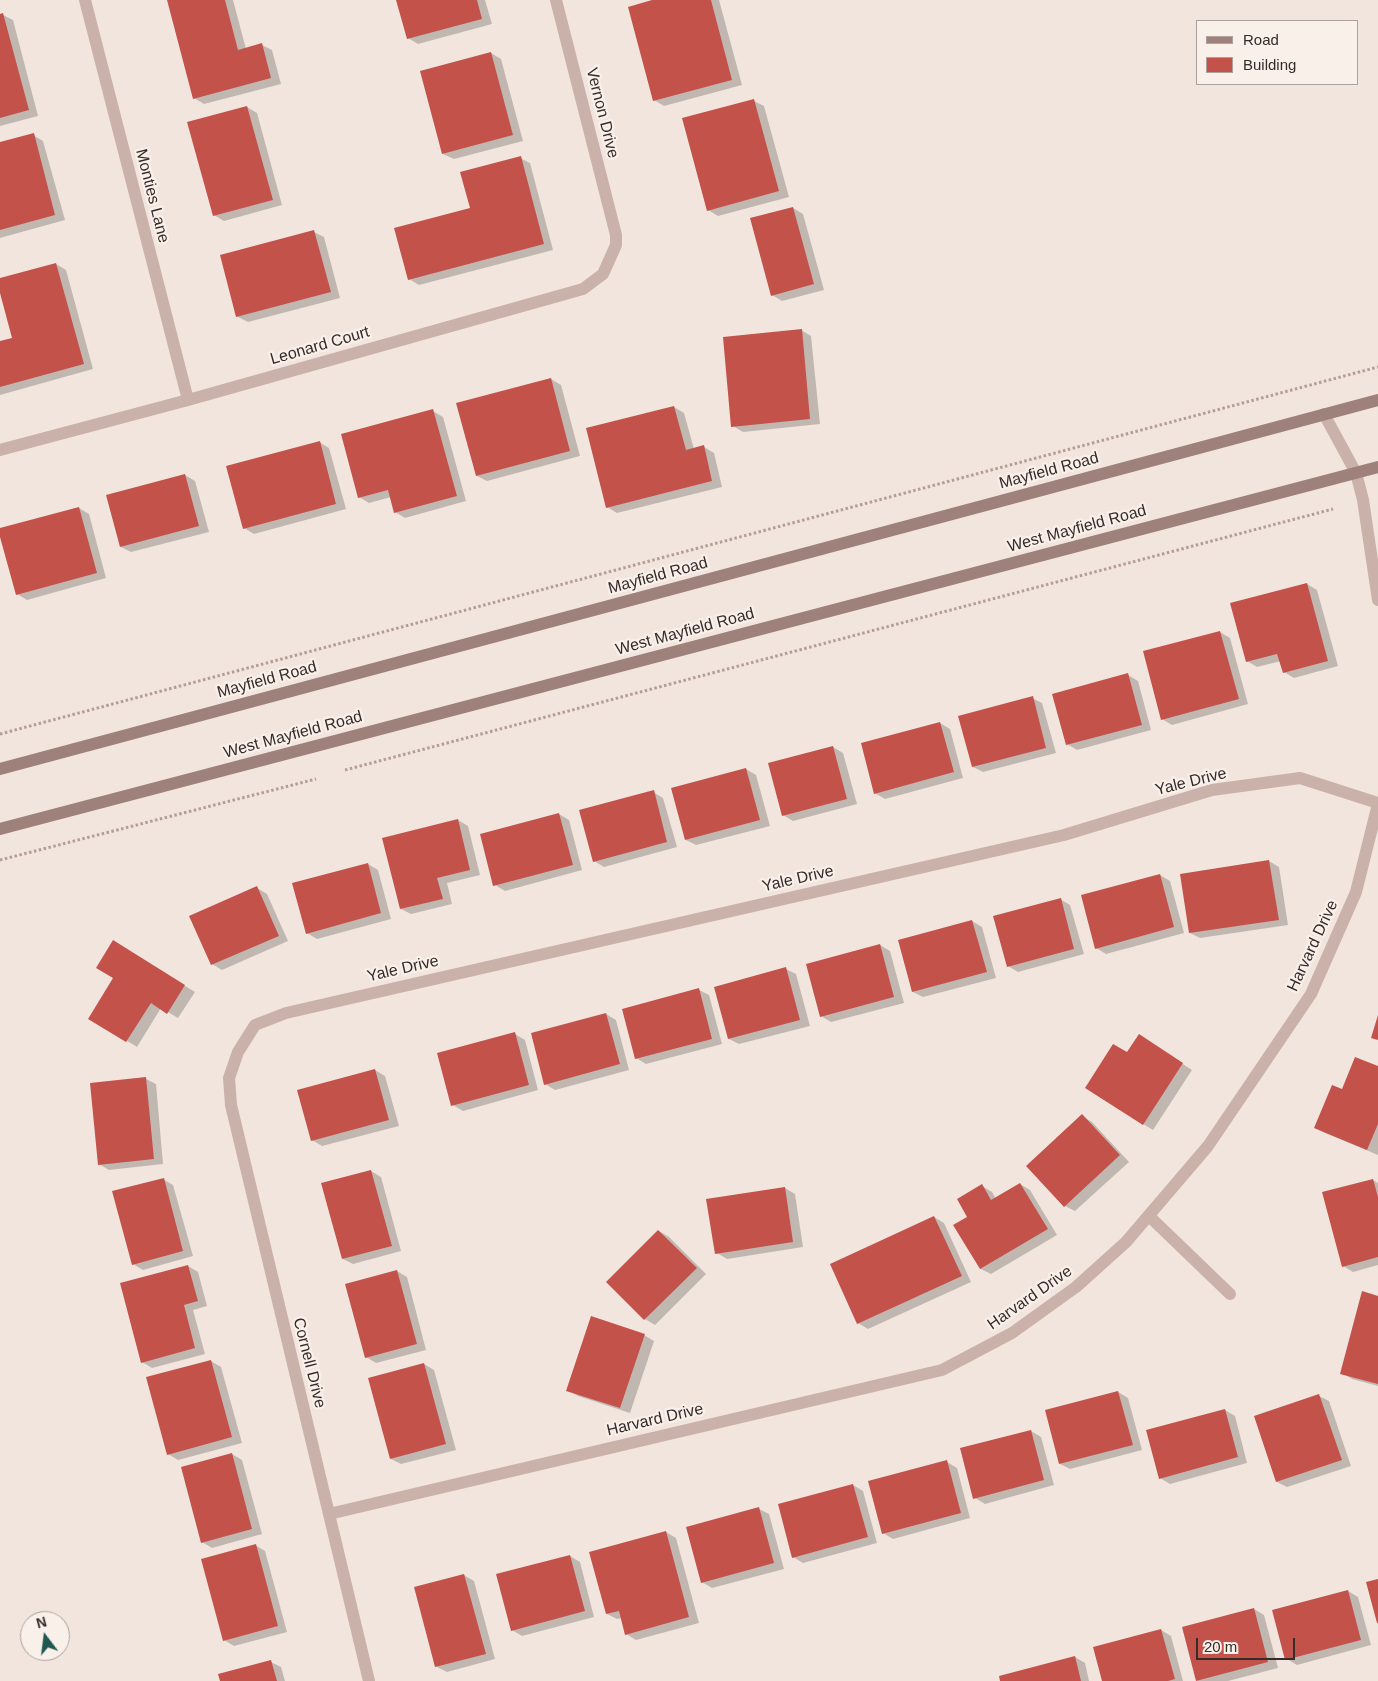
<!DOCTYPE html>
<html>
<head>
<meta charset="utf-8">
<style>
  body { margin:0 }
  #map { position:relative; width:1378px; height:1681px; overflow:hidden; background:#f2e5de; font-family:Helvetica,sans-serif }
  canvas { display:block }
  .legend { position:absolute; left:1196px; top:20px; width:162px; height:65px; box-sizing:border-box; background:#f9f0ea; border:1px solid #aba19d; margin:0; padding:6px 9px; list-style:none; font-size:15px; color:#372b29 }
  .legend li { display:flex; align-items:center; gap:10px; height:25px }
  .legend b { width:25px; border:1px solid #aba19d }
  .north { position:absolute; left:20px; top:1611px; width:50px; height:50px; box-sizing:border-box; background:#f9f0ea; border:1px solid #aba19d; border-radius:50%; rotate:345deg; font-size:14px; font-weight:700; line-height:20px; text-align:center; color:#372b29 }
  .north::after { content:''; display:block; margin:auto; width:18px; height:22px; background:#205851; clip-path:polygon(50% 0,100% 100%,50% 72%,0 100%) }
  .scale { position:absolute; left:1196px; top:1638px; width:99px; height:22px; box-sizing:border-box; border:2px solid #372b29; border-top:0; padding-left:6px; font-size:15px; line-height:18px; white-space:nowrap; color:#372b29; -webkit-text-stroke:4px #f9f0ea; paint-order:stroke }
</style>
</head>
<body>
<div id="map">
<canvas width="1378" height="1681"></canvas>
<ul class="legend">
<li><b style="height:6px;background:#9e817b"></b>Road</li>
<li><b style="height:14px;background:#c3524b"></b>Building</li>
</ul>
<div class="north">N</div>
<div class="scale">20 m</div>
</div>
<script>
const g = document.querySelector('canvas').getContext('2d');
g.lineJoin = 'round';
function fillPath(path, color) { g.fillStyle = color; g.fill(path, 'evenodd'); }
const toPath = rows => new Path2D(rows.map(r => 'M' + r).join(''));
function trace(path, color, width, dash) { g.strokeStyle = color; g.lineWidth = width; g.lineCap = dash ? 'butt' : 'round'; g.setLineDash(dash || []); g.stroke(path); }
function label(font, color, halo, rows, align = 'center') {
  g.font = font + ' Helvetica,sans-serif'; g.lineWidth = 4.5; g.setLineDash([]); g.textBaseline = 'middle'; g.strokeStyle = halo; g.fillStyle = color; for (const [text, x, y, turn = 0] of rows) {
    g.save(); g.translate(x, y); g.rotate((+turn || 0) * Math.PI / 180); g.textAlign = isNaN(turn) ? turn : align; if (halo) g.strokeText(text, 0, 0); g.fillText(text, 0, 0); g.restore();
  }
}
const shadow = toPath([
  [170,0,233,0,246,49,262,45,272,50,281,84,204,104,194,98],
  [397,0,485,0,492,24,418,44,408,38],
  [657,0,719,0,742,85,664,106,654,100],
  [0,15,3,15,13,20,38,116,0,126],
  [491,53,501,59,523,141,454,159,443,154],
  [754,101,764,106,789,197,718,216,708,210],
  [247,107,257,113,282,205,224,221,214,215],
  [33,135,43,141,65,220,0,238,0,144],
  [520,158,530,163,553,250,419,285,409,279,471,209],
  [793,208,803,214,824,290,782,301,772,295],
  [314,232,324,237,340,298,248,322,238,317,221,256],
  [56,264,66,270,93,369,0,395,0,342,14,339,0,288,0,279],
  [801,330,811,336,820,424,743,432,733,426],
  [551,379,561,385,580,456,487,481,477,476],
  [674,407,684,413,694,449,704,447,714,453,722,487,617,513,607,507],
  [433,411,443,417,466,501,405,518,395,512,391,497,369,503,359,497],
  [319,442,329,448,346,509,254,534,244,528],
  [185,475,195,481,209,532,131,552,121,547],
  [79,508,89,514,106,578,27,600,17,594,0,530],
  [1307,584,1317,590,1338,666,1294,678,1284,672,1281,661,1257,667,1247,661],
  [1220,632,1230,638,1248,704,1172,725,1162,719],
  [1128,675,1138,681,1151,730,1077,750,1067,744],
  [1032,698,1042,703,1056,753,983,772,973,767],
  [940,723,950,729,963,778,885,799,875,793],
  [833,747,843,753,857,804,793,821,783,815],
  [746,769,756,775,770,826,696,845,686,840],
  [653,792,663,798,677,847,604,867,594,861],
  [559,814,569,820,582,870,505,891,495,885],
  [458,820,468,826,480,875,447,883,452,904,411,914,401,909],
  [1269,861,1279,867,1288,925,1200,938,1190,933],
  [368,864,378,870,391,919,317,939,307,933],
  [1160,875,1170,881,1184,933,1106,954,1096,948],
  [257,888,267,894,288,941,222,970,212,964],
  [1060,899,1070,905,1084,954,1018,972,1008,966],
  [972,921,982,927,996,978,923,997,913,992],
  [880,945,890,951,904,1003,831,1022,821,1016],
  [123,948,195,992,178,1018,161,1008,137,1047,90,1018,115,978],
  [786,969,796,974,810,1026,739,1044,729,1039],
  [699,990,709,995,722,1044,646,1064,636,1058],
  [606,1014,616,1020,629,1070,555,1090,545,1084],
  [515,1034,525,1040,538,1090,463,1111,453,1105],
  [1149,1042,1192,1070,1153,1130,1143,1124,1127,1054],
  [1378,1068,1378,1155,1325,1133,1315,1128,1343,1091],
  [375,1070,385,1076,399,1126,322,1146,312,1140],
  [146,1079,156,1084,163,1164,109,1170,99,1164],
  [1082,1116,1092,1122,1129,1162,1075,1211,1065,1206],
  [371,1171,381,1177,401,1251,353,1264,343,1259],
  [163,1179,173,1185,193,1256,143,1270,133,1264],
  [1373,1180,1378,1183,1378,1265,1353,1272,1343,1266],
  [1020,1184,1030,1190,1057,1235,991,1274,981,1269,969,1217,982,1186,992,1192,996,1199],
  [785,1188,795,1194,803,1247,727,1259,717,1253],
  [934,1217,944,1223,971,1282,868,1329,858,1323],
  [659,1231,669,1237,706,1274,655,1325,645,1319,608,1282],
  [188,1266,198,1272,207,1306,193,1310,205,1354,152,1368,142,1362],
  [397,1271,407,1277,426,1350,376,1363,366,1357],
  [1378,1297,1378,1386,1352,1379,1342,1373],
  [644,1335,654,1341,630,1413,578,1396,568,1390],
  [211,1361,221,1367,242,1443,178,1460,168,1454],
  [424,1364,434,1370,456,1450,401,1464,391,1459],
  [1118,1392,1128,1398,1142,1450,1070,1469,1060,1464],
  [1319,1396,1329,1401,1351,1466,1287,1487,1277,1482],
  [1225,1410,1235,1416,1247,1463,1170,1484,1160,1478],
  [1031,1431,1041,1437,1054,1485,985,1504,975,1498],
  [232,1454,242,1460,262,1534,212,1548,202,1542],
  [947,1462,957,1468,970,1518,893,1539,883,1533],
  [853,1485,863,1491,877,1543,803,1563,793,1557],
  [759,1509,769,1514,784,1569,712,1588,702,1582],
  [666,1532,676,1538,699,1623,636,1640,626,1634,622,1618,617,1619,607,1614],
  [255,1545,265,1551,287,1632,234,1646,224,1640],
  [570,1556,580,1562,594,1617,522,1636,512,1630],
  [464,1575,474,1581,495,1659,447,1672,437,1667],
  [1348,1591,1358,1597,1371,1645,1297,1665,1287,1659],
  [1254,1609,1264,1615,1278,1668,1228,1681,1197,1681],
  [1161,1630,1171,1636,1183,1681,1103,1681],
  [1075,1657,1085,1663,1089,1681,1002,1681],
  [271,1662,281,1667,285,1681,222,1681]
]);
const building = toPath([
  [167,0,225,0,238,50,262,43,271,78,193,99],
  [396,0,477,0,482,19,407,39],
  [652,0,711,0,732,80,653,101,628,7],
  [3,13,29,110,0,118,0,14],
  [491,52,513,135,442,154,420,71],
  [754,99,779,191,707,211,682,118],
  [247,106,273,200,213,216,187,122],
  [34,133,55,215,0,230,0,142],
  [521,156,544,244,408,280,394,228,470,208,460,172],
  [793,207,814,284,771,296,750,218],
  [314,230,331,292,236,317,220,255],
  [56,263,84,364,0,387,0,341,12,338,0,293,0,278],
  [802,329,810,419,731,427,723,337],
  [551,378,570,451,476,476,456,403],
  [674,406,686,450,704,445,712,481,606,508,586,428],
  [433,409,457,496,394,513,388,490,358,498,341,434],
  [320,441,336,504,243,529,226,466],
  [185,474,199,526,120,547,106,495],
  [79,507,97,573,16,595,0,537,0,528],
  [1307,583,1328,661,1283,673,1277,654,1246,662,1230,603],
  [1220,631,1239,699,1161,720,1143,651],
  [1128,673,1142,725,1066,745,1052,694],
  [1033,696,1046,748,972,767,958,716],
  [940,722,954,772,874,794,861,743],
  [833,746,847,799,782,816,768,763],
  [746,768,760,820,685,840,671,788],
  [654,790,667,842,593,862,579,810],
  [559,813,573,865,493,886,480,834],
  [458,819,470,870,437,878,443,899,400,909,382,838],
  [1269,860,1279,920,1189,933,1180,874],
  [368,863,381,913,306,934,292,883],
  [1160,874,1174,927,1095,949,1081,895],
  [257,886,279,936,211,965,189,916],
  [1061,898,1074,949,1007,967,993,916],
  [972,920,987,972,912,992,898,940],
  [113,940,185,985,167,1014,151,1003,126,1042,88,1019,113,978,96,968],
  [880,944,894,997,820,1017,806,964],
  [786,967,800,1020,728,1039,714,987],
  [699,988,712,1039,635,1059,622,1009],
  [606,1013,620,1064,544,1085,531,1033],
  [1378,1015,1378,1040,1371,1038],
  [515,1032,529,1085,451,1106,437,1053],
  [1139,1034,1183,1063,1143,1125,1085,1088,1113,1044,1127,1052],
  [1355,1057,1378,1066,1378,1124,1367,1150,1314,1128,1332,1085,1342,1089],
  [375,1069,389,1120,311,1141,297,1090],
  [146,1077,154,1159,98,1165,90,1083],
  [1082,1114,1120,1155,1064,1207,1026,1166],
  [371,1170,392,1246,342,1259,321,1183],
  [164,1178,183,1251,132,1265,112,1191],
  [1373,1179,1378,1197,1378,1257,1342,1267,1322,1192],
  [1020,1183,1048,1229,980,1269,953,1225,967,1217,957,1199,982,1184,991,1200],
  [785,1187,793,1242,715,1254,706,1199],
  [934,1216,962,1276,857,1324,830,1264],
  [658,1230,697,1268,644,1320,606,1282],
  [188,1265,198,1301,184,1305,195,1348,141,1363,120,1283],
  [397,1270,417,1344,365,1358,345,1284],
  [1362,1291,1378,1296,1378,1384,1340,1374],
  [591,1316,645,1334,620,1408,566,1391],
  [211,1360,232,1437,167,1455,146,1377],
  [424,1363,446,1444,390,1459,368,1378],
  [1118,1391,1133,1445,1059,1464,1045,1410],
  [1319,1394,1342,1460,1276,1482,1254,1416],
  [1225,1409,1238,1457,1159,1479,1146,1430],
  [1031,1430,1044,1480,973,1499,960,1448],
  [232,1453,252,1529,201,1543,181,1467],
  [947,1460,961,1513,882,1534,868,1481],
  [853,1484,868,1537,792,1558,778,1504],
  [759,1507,774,1563,701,1583,686,1527],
  [666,1531,689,1617,625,1635,619,1611,606,1614,589,1552],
  [256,1544,278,1626,223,1641,201,1559],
  [570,1555,585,1611,511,1631,496,1574],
  [464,1574,486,1654,435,1667,414,1587],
  [1378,1579,1378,1623,1377,1623,1366,1582],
  [1348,1590,1361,1640,1285,1660,1272,1610],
  [1254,1608,1268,1662,1196,1681,1182,1627],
  [1161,1629,1175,1679,1168,1681,1102,1681,1093,1647],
  [1075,1656,1081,1681,1000,1681,999,1676],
  [271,1660,277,1681,220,1681,218,1674]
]);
const path = toPath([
  [0,734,1378,367],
  [345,770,1333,509],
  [0,860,316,779]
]);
const minor = toPath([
  [85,0,188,400],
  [1324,414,1356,473,1363,500,1378,600],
  [0,450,188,400,583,289,603,274,616,245,616,235,556,0],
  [1149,1216,1230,1294],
  [329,1514,942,1370,1012,1333,1076,1287,1126,1242,1208,1146,1311,994,1356,892,1378,804],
  [369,1681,231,1105,229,1078,238,1052,255,1025,286,1013,1064,835,1212,790,1300,778,1378,803]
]);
const secondary = toPath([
  [0,769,1378,400],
  [0,829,1378,467]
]);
const streetNames = [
  ["Vernon Drive",602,113,76],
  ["Monties Lane",152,196,76],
  ["Leonard Court",320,346,-16],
  ["Mayfield Road",1049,471,-15],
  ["West Mayfield Road",1077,529,-15],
  ["Mayfield Road",658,576,-15],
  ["West Mayfield Road",685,632,-15],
  ["Mayfield Road",267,680,-15],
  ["West Mayfield Road",293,735,-15],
  ["Yale Drive",1191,782,-14],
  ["Yale Drive",798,879,-13],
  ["Harvard Drive",1313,946,-65],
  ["Yale Drive",403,969,-13],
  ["Harvard Drive",1030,1298,-35],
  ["Cornell Drive",309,1363,76],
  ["Harvard Drive",655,1420,-13]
];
fillPath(shadow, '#0003');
fillPath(building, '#c3524b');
trace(path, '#b69c94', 3, [2.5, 2.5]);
trace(minor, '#cab2aa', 12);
trace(secondary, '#9e817b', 12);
label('16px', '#372b29', '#f9f0ea', streetNames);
</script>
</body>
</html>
